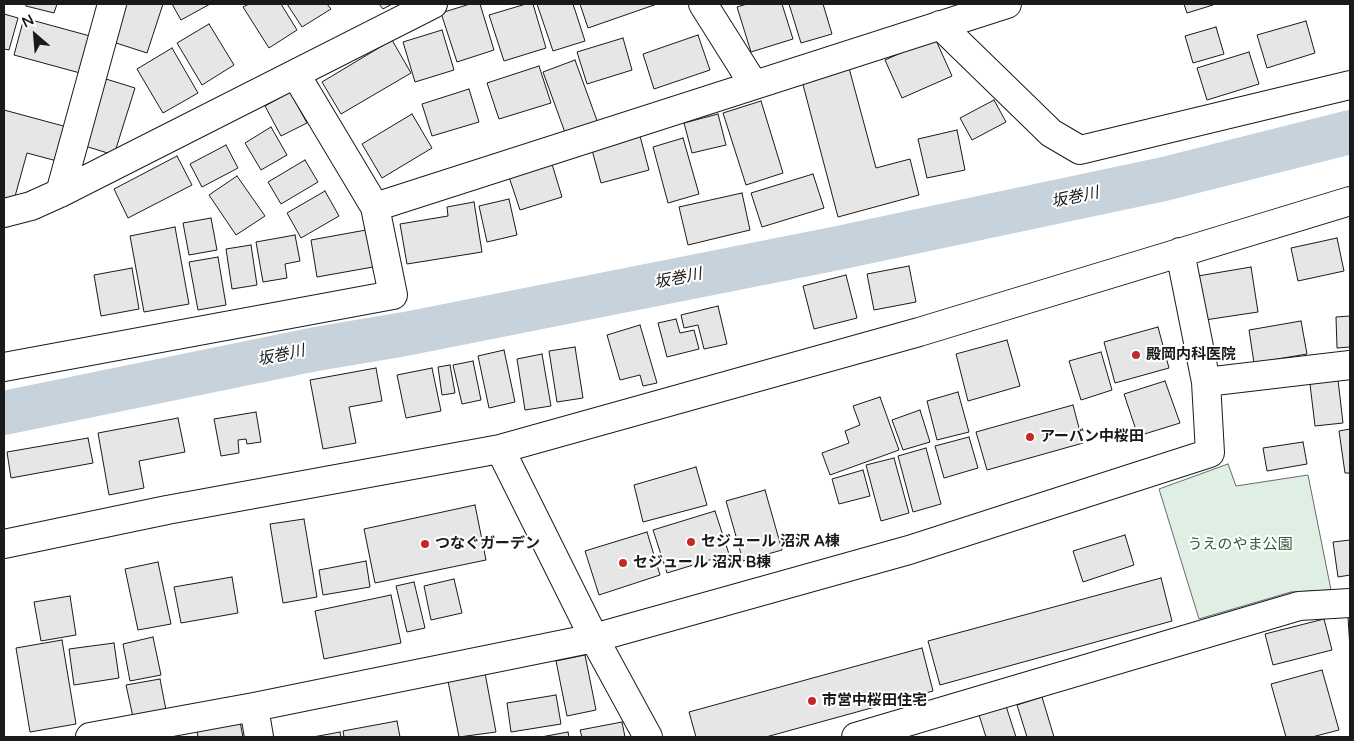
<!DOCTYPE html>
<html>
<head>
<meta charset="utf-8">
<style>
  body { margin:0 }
  #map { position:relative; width:1354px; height:741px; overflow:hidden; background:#fff; font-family:"Varela Round",sans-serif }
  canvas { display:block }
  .frame { position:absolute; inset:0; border:5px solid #1a1a1a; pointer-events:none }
  .north { position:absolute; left:10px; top:10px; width:50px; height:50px; -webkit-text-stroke:4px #fff; paint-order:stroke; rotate:333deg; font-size:14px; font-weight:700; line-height:20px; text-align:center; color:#1a1a1a }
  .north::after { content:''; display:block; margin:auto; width:18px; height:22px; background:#1a1a1a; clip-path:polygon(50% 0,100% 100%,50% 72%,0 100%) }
</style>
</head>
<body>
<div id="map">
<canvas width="1354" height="741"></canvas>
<div class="frame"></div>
<div class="north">N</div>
</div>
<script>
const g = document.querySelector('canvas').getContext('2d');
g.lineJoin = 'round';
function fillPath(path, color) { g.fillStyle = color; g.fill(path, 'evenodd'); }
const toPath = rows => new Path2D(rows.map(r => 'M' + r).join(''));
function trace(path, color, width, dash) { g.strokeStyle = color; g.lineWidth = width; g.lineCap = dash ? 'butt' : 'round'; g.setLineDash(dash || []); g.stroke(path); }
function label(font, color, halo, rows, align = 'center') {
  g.font = font + ' "Varela Round","Noto Sans JP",sans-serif'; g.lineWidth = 4; g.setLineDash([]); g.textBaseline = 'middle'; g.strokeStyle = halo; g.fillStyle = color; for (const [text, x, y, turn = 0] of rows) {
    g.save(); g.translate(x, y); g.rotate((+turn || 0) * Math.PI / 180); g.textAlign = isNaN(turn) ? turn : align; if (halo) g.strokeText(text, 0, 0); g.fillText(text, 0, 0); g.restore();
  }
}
const green = toPath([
  [1228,464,1236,486,1308,475,1331,590,1291,592,1199,619,1159,489,1228,464]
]);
const river = toPath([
  [4,413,316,349,405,334,838,248,1164,179,1350,132]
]);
const building = toPath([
  [26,4,57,4,54,13,26,6,26,4],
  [126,4,163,4,147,53,113,42,126,4],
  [172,4,210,4,181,20,172,4],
  [249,4,281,4,297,30,269,48,243,7,249,4],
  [287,4,327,4,331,9,302,27,287,4],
  [379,4,392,4,383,9,379,4],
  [470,4,480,4,494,50,457,62,441,13,470,4],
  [526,4,533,4,546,48,504,61,489,15,526,4],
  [537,4,573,4,585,41,553,51,537,4],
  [580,4,657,4,588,28,580,4],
  [747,4,782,4,793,39,751,52,737,7,747,4],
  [789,4,823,4,832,34,801,43,789,4],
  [1184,4,1213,4,1213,5,1187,13,1184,4],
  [4,14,18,18,9,50,4,49,4,14],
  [24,18,90,36,80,73,14,55,24,18],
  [1306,21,1315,53,1267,68,1257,35,1306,21],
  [209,24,234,65,202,85,177,43,209,24],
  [1216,27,1224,54,1193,63,1185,36,1216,27],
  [442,30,454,70,415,82,403,42,442,30],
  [698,35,710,70,654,89,643,54,698,35],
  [623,38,632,70,587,84,577,52,623,38],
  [935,38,952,76,902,98,885,60,935,38],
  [392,40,411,73,341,114,322,82,392,40],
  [172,48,198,93,163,113,137,69,172,48],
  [1249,52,1259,84,1207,100,1197,68,1249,52],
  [575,60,599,126,567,138,543,72,575,60],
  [539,66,551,103,499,119,487,83,539,66],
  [849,68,876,168,910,159,919,195,838,217,802,81,849,68],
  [106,79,135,88,114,155,85,146,106,79],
  [469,89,479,122,432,136,422,104,469,89],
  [290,92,307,123,281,136,265,106,290,92],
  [994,100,1006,122,972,140,960,118,994,100],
  [761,101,783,173,746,185,723,113,761,101],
  [4,110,67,127,57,161,27,153,14,200,4,197,4,110],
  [412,114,432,148,382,178,362,144,412,114],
  [718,114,726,145,692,153,684,123,718,114],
  [271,127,287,155,261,170,245,143,271,127],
  [957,130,965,170,927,178,918,139,957,130],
  [640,136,649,170,601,183,592,150,640,136],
  [683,138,699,194,668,203,653,147,683,138],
  [226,145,238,168,202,187,190,164,226,145],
  [177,156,192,185,128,218,114,189,177,156],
  [305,160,318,182,281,204,268,182,305,160],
  [552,164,562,197,520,210,509,177,552,164],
  [813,174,824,208,762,227,751,193,813,174],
  [237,176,265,216,236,235,209,195,237,176],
  [325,191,339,216,301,238,287,213,325,191],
  [742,193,750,230,688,245,679,207,742,193],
  [509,199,517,235,487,242,479,206,509,199],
  [474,202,482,252,407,264,400,224,448,216,447,207,474,202],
  [211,218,217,250,189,255,183,223,211,218],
  [175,227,189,304,144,312,130,236,175,227],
  [366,230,373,267,317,277,311,240,366,230],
  [295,235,300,261,285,264,287,278,263,282,256,242,295,235],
  [1337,238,1344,271,1298,281,1291,248,1337,238],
  [251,245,257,285,232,289,226,249,251,245],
  [218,257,226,305,198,310,189,262,218,257],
  [909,266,916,302,874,310,867,274,909,266],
  [1251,267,1258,312,1205,320,1198,276,1251,267],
  [132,268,139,309,101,316,94,275,132,268],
  [846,275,857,318,814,329,803,286,846,275],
  [718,306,727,344,704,349,698,325,684,328,681,315,718,306],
  [1350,316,1350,347,1337,348,1336,317,1350,316],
  [676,319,680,333,694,330,699,349,667,357,658,323,676,319],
  [1301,321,1307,354,1254,363,1249,330,1301,321],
  [640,325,657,383,643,386,640,375,620,380,607,335,640,325],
  [1158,327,1169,368,1115,383,1104,342,1158,327],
  [1007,340,1020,386,968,401,956,354,1007,340],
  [575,347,583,398,557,402,549,351,575,347],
  [504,350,515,402,489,408,478,356,504,350],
  [1101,352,1112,390,1081,400,1069,361,1101,352],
  [542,354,551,406,525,410,517,359,542,354],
  [473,361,481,400,462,404,453,365,473,361],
  [450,365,455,393,442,395,438,367,450,365],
  [376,368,382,401,349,407,356,443,323,449,310,380,376,368],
  [432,368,441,411,406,418,397,375,432,368],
  [1338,380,1343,423,1315,426,1310,384,1338,380],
  [1165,381,1180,423,1138,436,1124,394,1165,381],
  [958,392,969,432,937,440,927,401,958,392],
  [880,397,899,450,830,475,822,453,849,443,845,431,860,425,853,406,880,397],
  [1073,405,1083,443,987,470,976,432,1073,405],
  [920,410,930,442,903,450,892,420,920,410],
  [256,412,261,442,247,444,246,439,238,440,239,453,221,456,214,419,256,412],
  [178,418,185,452,139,461,144,488,109,495,98,433,178,418],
  [1350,429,1350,473,1345,473,1339,431,1350,429],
  [969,437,978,468,944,478,935,446,969,437],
  [88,438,93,463,11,478,7,452,88,438],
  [1303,442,1307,464,1267,471,1263,448,1303,442],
  [926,448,941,504,913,512,898,456,926,448],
  [894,458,909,513,881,521,866,465,894,458],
  [696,467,707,505,643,522,634,485,696,467],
  [863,470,870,496,839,504,832,479,863,470],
  [765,490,782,550,743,561,726,501,765,490],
  [475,505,486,560,375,583,364,529,475,505],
  [715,511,729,554,667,573,653,530,715,511],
  [304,519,317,597,283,603,270,524,304,519],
  [647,532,660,575,599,595,585,551,647,532],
  [1125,535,1134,565,1083,582,1073,551,1125,535],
  [1350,540,1350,575,1338,577,1333,542,1350,540],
  [366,561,370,587,323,595,319,570,366,561],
  [158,562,171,624,138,630,125,569,158,562],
  [232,577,238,613,181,623,174,587,232,577],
  [1161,578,1172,621,940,685,928,641,1161,578],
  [454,579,462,613,431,620,424,586,454,579],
  [414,582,425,628,407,632,396,586,414,582],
  [391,595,401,643,324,659,315,611,391,595],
  [70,596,76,635,41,641,34,602,70,596],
  [1348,617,1350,617,1350,649,1348,617],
  [1324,619,1332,650,1273,665,1265,634,1324,619],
  [153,637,161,675,130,681,123,644,153,637],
  [62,640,76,724,30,732,16,648,62,640],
  [114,643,119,678,74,685,69,649,114,643],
  [922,648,933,691,766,737,696,737,689,712,922,648],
  [585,655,596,710,567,716,556,661,585,655],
  [1322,670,1339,730,1312,737,1286,737,1271,684,1322,670],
  [485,673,496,732,459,737,448,681,485,673],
  [160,679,166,710,133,717,126,685,160,679],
  [556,695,561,724,511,732,507,703,556,695],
  [1042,697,1054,737,1027,737,1017,705,1042,697],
  [1006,706,1016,737,986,737,979,715,1006,706],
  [397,721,400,737,344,737,343,731,397,721],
  [240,722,243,737,198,737,197,731,240,722],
  [622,722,625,737,582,737,580,730,622,722],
  [340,732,341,737,313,737,340,732],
  [568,732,569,737,541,737,568,732]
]);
const minor = toPath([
  [703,4,754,85],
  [940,25,1051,133,1080,150,1350,85],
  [60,193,112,4],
  [375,207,1007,4],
  [4,213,31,206,60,193,433,4],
  [4,367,393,295,375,207,296,75],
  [1206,382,1350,365],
  [500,449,594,638,648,737],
  [4,544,167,510,500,449,919,332,1350,201],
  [254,707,259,737],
  [90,737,254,707,594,638,909,550,1210,453,1206,382,1180,252],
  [856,737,1299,606,1350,603]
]);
const markers = [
  [1136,355,5,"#c62828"],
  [1030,437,5,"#c62828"],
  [691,542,5,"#c62828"],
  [425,544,5,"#c62828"],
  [623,563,5,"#c62828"],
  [812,701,5,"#c62828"]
];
const poiNames = [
  ["殿岡内科医院",1146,355],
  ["アーバン中桜田",1040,437],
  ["セジュール 沼沢 A棟",701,542],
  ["つなぐガーデン",435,544],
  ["セジュール 沼沢 B棟",633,563],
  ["市営中桜田住宅",822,701]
];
const parkNames = [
  ["うえのやま公園",1240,545]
];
const waterNames = [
  ["坂巻川",1075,198,-12],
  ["坂巻川",678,279,-11],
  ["坂巻川",281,356,-12]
];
fillPath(green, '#e0efe3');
trace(green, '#6a6a6a', 1);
trace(river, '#c6d2dc', 44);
fillPath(building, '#e6e6e6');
trace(building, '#1a1a1a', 1);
trace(minor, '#1a1a1a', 30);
trace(minor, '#fff', 28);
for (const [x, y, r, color] of markers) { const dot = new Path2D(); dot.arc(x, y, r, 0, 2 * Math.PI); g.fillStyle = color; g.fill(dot); trace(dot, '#fff', 2); }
label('bold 15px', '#1a1a1a', '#fff', poiNames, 'left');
label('15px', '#2b5a34', '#fff', parkNames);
label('italic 16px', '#1a1a1a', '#fff', waterNames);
</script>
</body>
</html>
